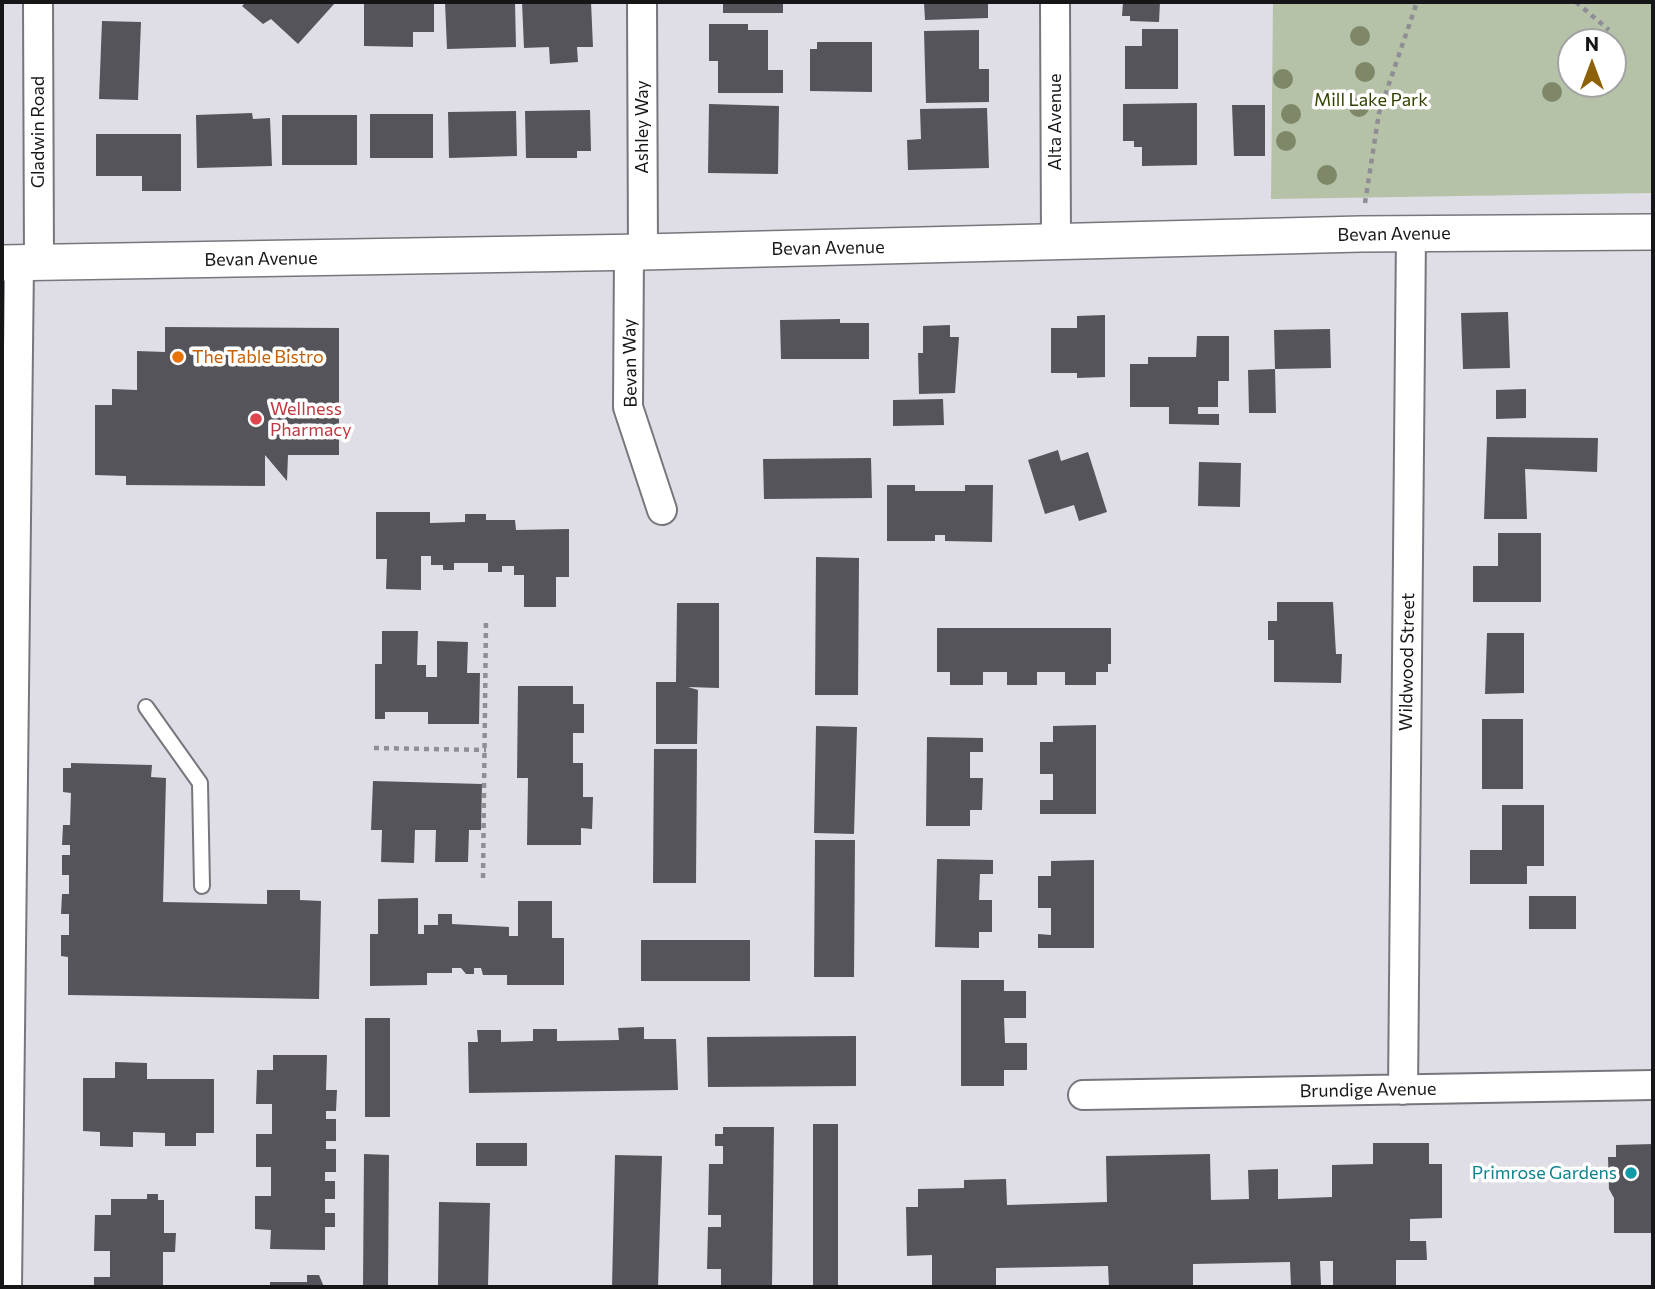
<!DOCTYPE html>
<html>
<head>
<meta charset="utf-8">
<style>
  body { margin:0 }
  #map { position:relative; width:1655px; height:1289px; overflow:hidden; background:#dfdee6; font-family:Commissioner,sans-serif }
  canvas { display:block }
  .frame { position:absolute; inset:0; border:4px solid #161618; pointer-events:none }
  .north { position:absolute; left:1557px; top:28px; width:70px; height:70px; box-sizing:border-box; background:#fff; border:2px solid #a2a2a3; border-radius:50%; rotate:0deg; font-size:19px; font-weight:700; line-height:28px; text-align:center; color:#161618 }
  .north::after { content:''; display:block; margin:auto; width:24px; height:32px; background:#8f600a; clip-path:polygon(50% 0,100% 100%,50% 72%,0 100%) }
</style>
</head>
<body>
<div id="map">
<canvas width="1655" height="1289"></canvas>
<div class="frame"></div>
<div class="north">N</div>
</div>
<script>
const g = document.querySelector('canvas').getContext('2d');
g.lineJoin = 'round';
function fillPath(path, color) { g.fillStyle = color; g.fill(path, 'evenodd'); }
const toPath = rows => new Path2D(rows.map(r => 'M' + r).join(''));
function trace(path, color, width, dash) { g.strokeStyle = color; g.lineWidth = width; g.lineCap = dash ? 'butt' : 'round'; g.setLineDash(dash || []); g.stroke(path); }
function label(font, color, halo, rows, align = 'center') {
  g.font = font + ' Commissioner,sans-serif'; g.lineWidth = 7; g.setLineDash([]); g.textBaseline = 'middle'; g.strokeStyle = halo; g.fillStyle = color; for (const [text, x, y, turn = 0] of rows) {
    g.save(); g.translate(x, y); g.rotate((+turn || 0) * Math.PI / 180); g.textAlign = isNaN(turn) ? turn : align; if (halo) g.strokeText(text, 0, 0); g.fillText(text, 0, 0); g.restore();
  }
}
const green = toPath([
  [1273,2,1653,2,1653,193,1271,199],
  [1571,42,1613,42,1613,84,1571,84]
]);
const building = toPath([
  [246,2,333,2,335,3,298,44,271,19,263,24,242,6],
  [364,2,434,2,434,32,413,32,413,47,364,46],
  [445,2,515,2,516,47,447,49],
  [522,2,591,2,593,47,577,47,578,62,550,64,549,47,524,48],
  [723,2,783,2,783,13,723,13],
  [924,2,988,2,988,18,925,20],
  [1123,2,1160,2,1159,22,1130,21,1130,16,1122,16],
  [102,21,141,22,138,100,99,99],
  [709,24,748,24,748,30,768,30,768,70,783,70,783,93,718,93,718,61,709,61],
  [1142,29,1178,29,1178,89,1125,89,1125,46,1142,46],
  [979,30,979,69,989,69,989,102,926,103,924,31],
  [817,42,872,42,872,92,810,91,810,49,817,49],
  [1197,103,1197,165,1142,166,1142,147,1134,147,1134,141,1123,141,1123,104],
  [709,104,779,106,778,174,708,173],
  [1232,105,1265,105,1265,156,1234,156],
  [987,108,989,168,908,170,907,140,921,139,920,109],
  [590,110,591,151,577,151,577,158,526,158,525,111],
  [516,111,517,156,449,158,448,112],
  [252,113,253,119,270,118,272,166,197,168,196,115],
  [370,114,433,114,433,158,370,158],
  [282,115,357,115,357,165,282,165],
  [96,134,181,134,181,191,142,191,142,176,96,176],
  [1508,312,1510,368,1463,369,1461,313],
  [1105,315,1105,377,1077,378,1077,373,1051,373,1051,328,1077,328,1077,316],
  [840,319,840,323,869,323,869,359,781,359,780,320],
  [950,325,950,337,959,337,955,393,919,394,918,353,923,353,923,326],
  [165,327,339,328,339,455,288,455,287,481,265,455,265,486,126,485,126,476,95,475,95,405,112,405,112,389,137,390,137,351,165,352],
  [1330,329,1331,368,1275,369,1274,330],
  [1197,336,1229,336,1229,381,1218,381,1218,407,1198,407,1198,414,1219,414,1219,425,1169,424,1169,407,1130,407,1130,364,1148,364,1148,357,1196,357],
  [1275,369,1276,413,1249,413,1248,370],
  [1526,389,1526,418,1496,419,1496,390],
  [943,399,944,425,893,426,893,400],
  [1487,437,1598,438,1597,472,1525,469,1527,519,1484,519],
  [1058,450,1061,461,1088,452,1107,512,1079,521,1074,505,1045,514,1028,460],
  [871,458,872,498,764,499,763,459],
  [1199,462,1241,463,1240,507,1198,506],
  [887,485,915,485,915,491,965,491,965,485,993,485,992,542,945,541,945,535,935,535,935,541,887,541],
  [376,512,430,512,430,523,465,522,465,514,486,514,486,520,515,520,516,530,569,529,569,577,556,577,556,607,524,607,524,575,514,575,514,566,502,566,502,572,488,572,488,563,454,563,454,570,443,570,443,565,431,565,431,556,421,556,421,590,386,589,387,559,376,559],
  [1498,533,1541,533,1541,602,1473,602,1473,566,1498,566],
  [816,557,859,558,858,695,815,695],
  [1277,602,1333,602,1336,654,1342,654,1341,683,1274,682,1274,640,1268,640,1268,621,1277,621],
  [677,603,719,603,719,688,688,687,698,690,697,744,656,744,656,682,676,682],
  [937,628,1111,628,1111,664,1108,664,1108,672,1096,672,1096,685,1065,685,1065,672,1037,672,1037,685,1007,685,1007,672,983,672,983,685,950,685,950,672,937,672],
  [382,631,418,631,417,665,426,665,426,677,437,677,437,641,468,642,467,673,480,673,479,724,428,724,428,712,385,712,385,719,375,719,375,664,382,664],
  [1487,633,1524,633,1524,693,1485,694],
  [518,686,573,686,573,704,584,704,584,733,573,733,573,763,583,763,583,797,593,797,592,829,581,828,581,845,527,845,528,778,517,778],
  [1482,719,1523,719,1523,789,1482,789],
  [1096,725,1096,814,1040,814,1040,800,1053,800,1053,774,1040,774,1040,742,1053,742,1053,726],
  [816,726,857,727,854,834,814,833],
  [927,737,983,738,983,752,970,752,970,778,983,778,982,810,970,810,970,826,926,826],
  [654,749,697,749,696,883,653,883],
  [71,763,152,765,151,777,166,778,163,902,267,904,267,890,300,890,300,900,321,901,319,999,68,995,68,957,61,956,61,935,69,935,69,914,61,914,62,894,69,894,69,875,62,875,62,855,70,855,70,845,62,845,63,825,70,825,71,793,63,792,63,768,71,768],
  [373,781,482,784,481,830,469,830,468,862,435,862,436,830,415,830,414,863,381,862,382,830,371,830],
  [1502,805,1544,805,1544,866,1527,866,1527,884,1470,884,1470,850,1502,850],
  [815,840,855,840,854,977,814,977],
  [937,859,993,860,993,874,980,874,979,900,992,900,992,932,979,932,979,948,935,947],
  [1094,860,1094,948,1038,948,1038,934,1051,935,1051,908,1038,908,1038,876,1051,876,1051,861],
  [1529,896,1576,896,1576,929,1529,929],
  [418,898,418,934,424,934,424,925,438,925,438,914,452,914,452,924,509,927,509,936,518,936,518,901,552,901,552,938,564,938,564,985,507,985,507,975,483,975,481,968,474,968,474,974,466,974,461,968,452,968,452,973,427,973,427,985,370,986,370,934,378,934,378,899],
  [641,940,750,940,750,981,641,981],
  [961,980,1004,980,1004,991,1026,991,1026,1018,1004,1018,1005,1043,1027,1043,1027,1070,1004,1070,1004,1086,961,1086],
  [365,1018,390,1018,390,1117,365,1117],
  [644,1027,644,1039,676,1039,678,1090,469,1093,468,1042,478,1042,477,1030,501,1030,501,1042,533,1041,533,1029,557,1029,557,1041,619,1040,618,1028],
  [856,1036,856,1086,708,1087,707,1037],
  [273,1055,327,1055,326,1090,337,1090,336,1111,326,1111,326,1119,336,1119,336,1141,326,1141,326,1149,336,1149,336,1172,325,1172,325,1181,335,1181,335,1199,325,1199,325,1213,335,1213,335,1227,325,1227,325,1250,270,1249,271,1230,255,1229,255,1196,271,1196,271,1167,256,1167,256,1134,272,1134,272,1104,256,1104,257,1070,273,1070],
  [115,1062,147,1063,147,1079,214,1079,214,1133,196,1133,196,1146,165,1146,165,1133,133,1132,133,1147,100,1146,100,1132,83,1131,83,1078,115,1078],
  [813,1124,838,1124,838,1287,813,1287],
  [723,1127,774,1127,772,1287,721,1287,721,1269,707,1269,708,1227,721,1227,721,1215,708,1215,709,1164,723,1164,723,1146,715,1146,715,1134,723,1134],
  [476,1143,527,1143,527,1166,476,1166],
  [1373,1143,1429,1143,1429,1164,1442,1164,1442,1218,1410,1219,1410,1241,1426,1241,1427,1260,1396,1260,1396,1287,1333,1287,1333,1261,1320,1261,1321,1286,1291,1287,1290,1262,1193,1264,1193,1287,1109,1287,1108,1266,996,1268,996,1287,932,1287,932,1255,907,1256,906,1207,918,1207,918,1189,964,1188,964,1180,1006,1179,1007,1205,1107,1202,1106,1156,1210,1154,1211,1200,1249,1199,1248,1170,1278,1169,1278,1199,1332,1197,1332,1165,1373,1164],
  [1653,1144,1653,1233,1614,1233,1614,1198,1609,1189,1608,1157,1616,1157,1616,1145],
  [364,1154,389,1155,388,1287,363,1287],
  [615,1155,662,1156,658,1287,612,1287],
  [147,1194,158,1194,158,1200,164,1200,164,1233,176,1233,175,1252,163,1252,163,1287,94,1287,94,1277,110,1277,110,1251,94,1251,95,1215,111,1215,111,1199,147,1199],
  [439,1202,490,1203,488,1287,438,1287],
  [307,1275,319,1275,324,1287,270,1287,270,1282,307,1282]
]);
const path = toPath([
  [1576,2,1609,30],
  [1365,203,1379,113,1417,2],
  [374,748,486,750],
  [483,878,486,621]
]);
const service = toPath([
  [146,707,200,783,202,886]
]);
const minor = toPath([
  [38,2,39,263],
  [642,2,643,252],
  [1055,2,1056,242],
  [629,252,628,407,662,510],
  [1403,1090,1411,234],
  [1083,1095,1653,1085],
  [7,1287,19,263]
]);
const tertiary = toPath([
  [2,263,643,252,1361,234,1653,232]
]);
const trees = [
  [1360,36],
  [1365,72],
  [1283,79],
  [1552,92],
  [1359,107],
  [1291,114],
  [1286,141],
  [1327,175]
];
const markers = [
  [178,357,7,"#e8710a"],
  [256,419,7,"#e0444e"],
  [1631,1173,7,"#0f9aa8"]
];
const parkNames = [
  ["Mill Lake Park",1371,100]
];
const streetNames = [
  ["Alta Avenue",1055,122,-90],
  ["Ashley Way",642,127,-90],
  ["Gladwin Road",38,132,-90],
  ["Bevan Avenue",1394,234,-1],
  ["Bevan Avenue",828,248,-1],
  ["Bevan Avenue",261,259,-1],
  ["Bevan Way",630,363,-91],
  ["Wildwood Street",1407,662,-89],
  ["Brundige Avenue",1368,1090,-1]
];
const foodNames = [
  ["The Table Bistro",192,357]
];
const healthNames = [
  ["Wellness",270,409],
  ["Pharmacy",270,430]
];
const cultureNames = [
  ["Primrose Gardens",1617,1173]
];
fillPath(green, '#b6c2a7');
fillPath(building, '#55545a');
trace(service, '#77767c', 18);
trace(minor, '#77767c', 32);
trace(tertiary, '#77767c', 38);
trace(path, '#8f8e94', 4.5, [5, 5]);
trace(service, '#fff', 14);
trace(minor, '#fff', 28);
trace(tertiary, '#fff', 35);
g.fillStyle = '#7e8868';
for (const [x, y] of trees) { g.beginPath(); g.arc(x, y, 10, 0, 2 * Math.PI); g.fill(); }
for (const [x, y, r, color] of markers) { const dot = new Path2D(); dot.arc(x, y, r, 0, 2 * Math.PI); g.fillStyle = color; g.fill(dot); trace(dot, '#fff', 2.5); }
label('18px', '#2f4200', '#fff', parkNames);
label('18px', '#161618', '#fff', streetNames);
label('18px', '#c56008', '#fff', foodNames, 'left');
label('18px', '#be3a42', '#fff', healthNames, 'left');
label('18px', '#0d838f', '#fff', cultureNames, 'right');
</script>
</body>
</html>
